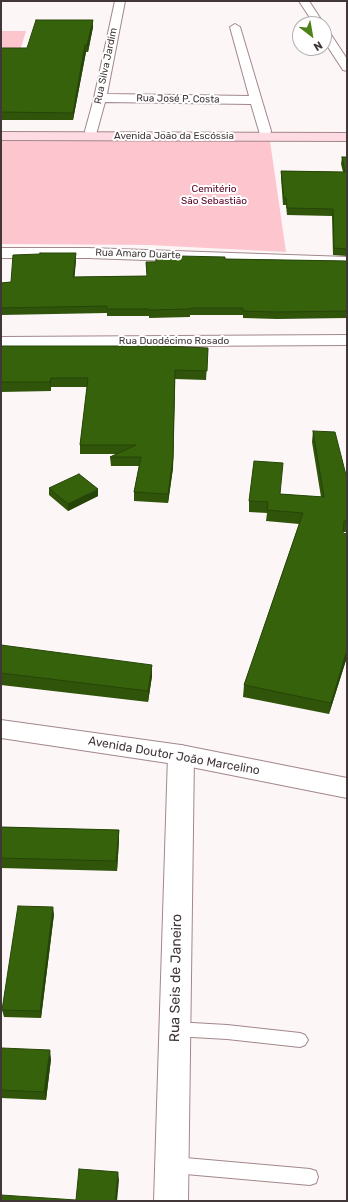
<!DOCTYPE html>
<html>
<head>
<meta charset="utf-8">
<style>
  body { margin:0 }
  #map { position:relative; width:348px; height:1202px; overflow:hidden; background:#fdf6f7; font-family:Rubik,sans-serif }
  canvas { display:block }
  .frame { position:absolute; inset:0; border:2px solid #413638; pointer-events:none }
  .north { position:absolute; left:292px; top:16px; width:40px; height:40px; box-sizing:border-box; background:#fff; border:1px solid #b3afaf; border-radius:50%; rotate:149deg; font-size:11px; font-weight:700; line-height:16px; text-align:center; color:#413638 }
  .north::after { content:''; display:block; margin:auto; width:14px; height:18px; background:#4c8219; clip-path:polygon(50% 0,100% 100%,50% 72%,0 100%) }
</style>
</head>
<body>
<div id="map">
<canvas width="348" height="1202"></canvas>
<div class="frame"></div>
<div class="north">N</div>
</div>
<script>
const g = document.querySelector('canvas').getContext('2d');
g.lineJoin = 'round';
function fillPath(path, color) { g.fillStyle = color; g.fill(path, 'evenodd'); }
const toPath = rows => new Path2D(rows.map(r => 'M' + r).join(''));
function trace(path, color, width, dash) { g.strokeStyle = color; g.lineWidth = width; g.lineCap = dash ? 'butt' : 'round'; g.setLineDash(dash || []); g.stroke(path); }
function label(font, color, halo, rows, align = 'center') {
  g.font = font + ' Rubik,sans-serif'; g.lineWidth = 4; g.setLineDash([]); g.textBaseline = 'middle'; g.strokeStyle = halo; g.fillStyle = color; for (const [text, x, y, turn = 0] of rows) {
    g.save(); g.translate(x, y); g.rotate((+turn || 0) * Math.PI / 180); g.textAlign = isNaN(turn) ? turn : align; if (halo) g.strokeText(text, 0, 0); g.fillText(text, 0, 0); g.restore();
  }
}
const green = toPath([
  [1,31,26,31,19,54,1,54],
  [1,140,270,141,286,252,149,245,1,244]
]);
const service = toPath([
  [175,1022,227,1025,300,1033,305,1035,308,1040,305,1045,300,1047,227,1039,175,1036,170,1034,167,1029,170,1024,175,1022],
  [174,1157,310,1169,316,1171,318,1177,316,1183,310,1185,174,1173,168,1171,166,1165,168,1159,174,1157]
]);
const minor = toPath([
  [115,1,125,1,107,94,249,96,230,27,235,24,240,27,271,131,270,134,260,134,259,131,251,104,105,102,97,131,96,134,86,134,85,131,94,98,115,1],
  [299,1,309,1,324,24,324,25,314,24,299,1],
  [324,29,328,30,347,59,347,71,343,70,324,41,324,29],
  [1,248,88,248,347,257,347,267,88,258,1,258,1,248],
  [347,335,347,345,1,347,1,337,347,335],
  [181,745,190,748,194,755,188,1201,154,1201,168,755,172,748,181,745]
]);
const tertiary = toPath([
  [1,720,181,745,347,778,347,798,181,765,1,738,1,720]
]);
const secondary = toPath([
  [1,132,347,133,347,141,1,140,1,132]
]);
const wall = toPath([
  [93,27,88,52,86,52,73,120,1,120,1,48,27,48],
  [342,157,347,157,347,256,333,255,332,216,287,215,286,205,283,205,281,178,281,171,343,172,341,164],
  [225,259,347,261,347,318,277,319,243,318,243,315,190,315,190,317,149,318,149,316,107,316,107,313,1,315,1,316,1,283,11,282,76,260,74,277,147,276,146,262],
  [1,346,208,348,206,380,175,379,173,468,168,503,134,501,134,492,139,466,111,466,110,457,116,454,80,454,80,445,87,387,51,387,51,391,1,392],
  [313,431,347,479,347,532,343,532,347,657,329,714,243,697,244,685,299,524,266,521,267,513,249,512,249,501,280,494,321,497,312,442],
  [49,488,98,496,68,511,49,495],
  [1,645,152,676,148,702,1,685],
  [1,827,119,830,119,840,117,871,1,868],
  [54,914,41,1018,4,1017,2,1010],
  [1,1048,51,1059,46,1100,1,1098]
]);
const shadedWall = toPath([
  [93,20,93,27,88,52,87,45],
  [85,45,86,52,73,120,73,113],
  [76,253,76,260,74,284,73,277],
  [175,370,173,468,168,503,168,494],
  [51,378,51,391,50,382],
  [98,489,98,496,68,511,68,504],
  [347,650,347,657,329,714,331,703],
  [152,665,152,676,148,702,148,691],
  [119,830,119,840,117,871,116,861],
  [53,907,54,914,41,1018,40,1011],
  [50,1050,51,1059,46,1100,44,1092],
  [118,1172,119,1180,117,1201,115,1201]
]);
const building = toPath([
  [36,20,93,20,87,45,85,45,73,113,1,112,1,48,27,48,36,20],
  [342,157,347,157,347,249,334,248,333,209,287,208,286,198,284,198,281,171,345,172,342,157],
  [40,253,76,253,73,277,147,276,146,262,156,262,156,258,179,257,179,256,225,257,225,259,347,261,347,311,277,312,243,311,243,308,190,308,190,309,149,310,149,309,107,309,107,306,1,308,1,283,11,282,13,255,40,254,40,253],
  [1,346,164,346,208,348,207,371,175,370,173,458,168,494,134,492,141,457,110,457,136,445,80,445,88,378,51,378,50,382,1,382,1,346],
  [313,431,335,432,347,479,347,521,344,521,343,533,347,534,347,650,331,703,244,685,303,513,267,510,268,502,249,501,254,461,283,463,280,494,324,497,313,431],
  [79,474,98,489,68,504,49,488,79,474],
  [1,645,152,665,148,691,1,673,1,645],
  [1,827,119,830,116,861,1,858,1,827],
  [18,906,53,907,40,1011,2,1010,18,906],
  [1,1048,50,1050,44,1092,1,1090,1,1048],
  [79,1169,118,1172,115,1201,1,1201,1,1195,76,1200,79,1169]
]);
const farStreetnames = [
  ["Rua Silva Jardim",106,66,-78],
  ["Rua José P. Costa",178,99,1],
  ["Avenida João da Escóssia",174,136],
  ["Rua Amaro Duarte",138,254,2],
  ["Rua Duodécimo Rosado",174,341]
];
const farParknames = [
  ["Cemitério",214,189],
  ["São Sebastião",214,201]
];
const streetNames = [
  ["Avenida Doutor João Marcelino",174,756,10]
];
const nearStreetnames = [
  ["Rua Seis de Janeiro",176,978,-89]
];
fillPath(green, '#fdc6cf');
trace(service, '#a2878b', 2);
trace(minor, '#a2878b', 2);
trace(tertiary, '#a2878b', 2);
trace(secondary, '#a2878b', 2);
fillPath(service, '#fff');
fillPath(minor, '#fff');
fillPath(tertiary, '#fff');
fillPath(secondary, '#fedae2');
fillPath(wall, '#2f540a');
fillPath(shadedWall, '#264508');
fillPath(building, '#37620c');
trace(building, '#264508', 1);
label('10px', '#413638', '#fff', farStreetnames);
label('10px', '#590022', '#fff', farParknames);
label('12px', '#413638', '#fff', streetNames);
label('14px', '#413638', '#fff', nearStreetnames);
</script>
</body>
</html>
